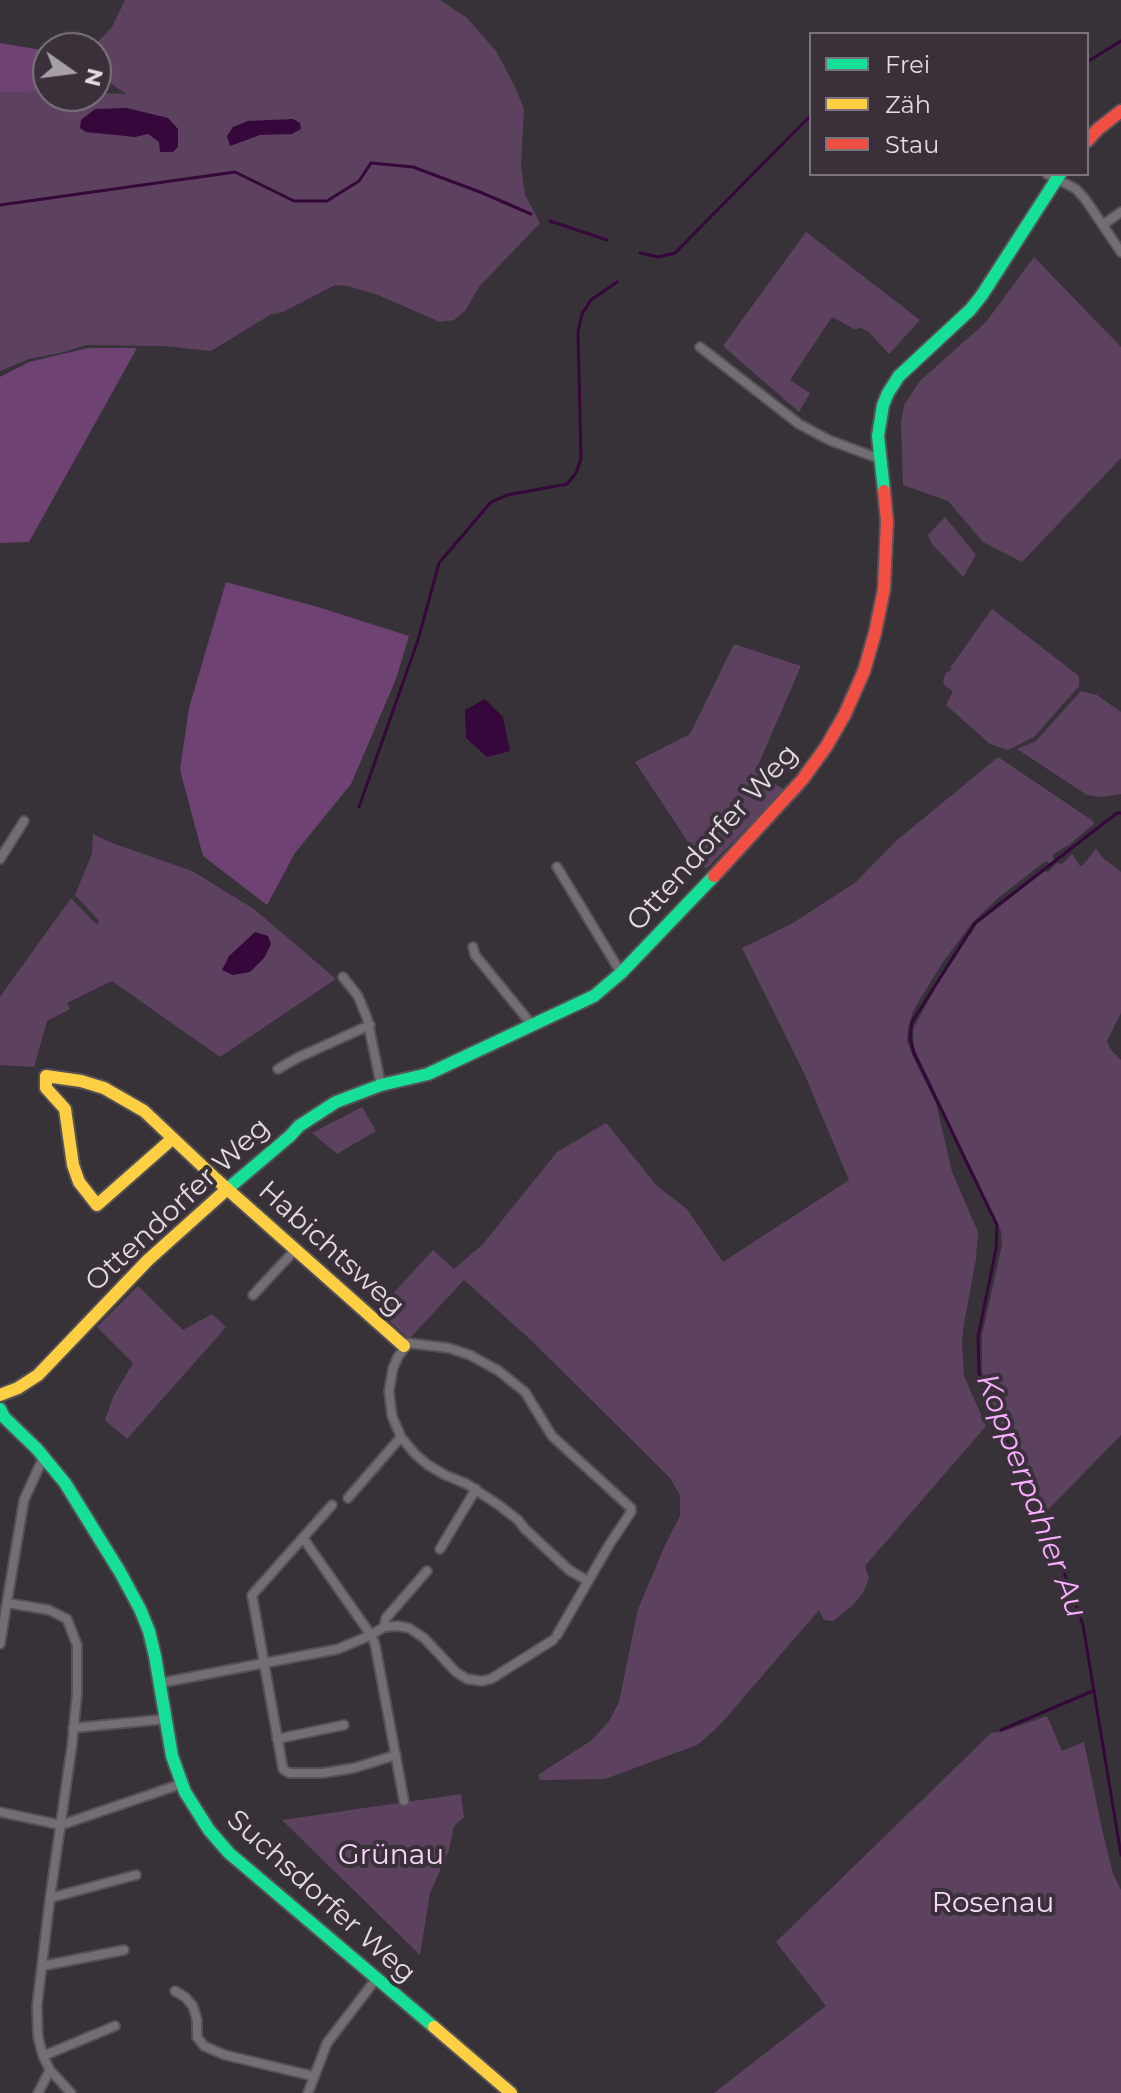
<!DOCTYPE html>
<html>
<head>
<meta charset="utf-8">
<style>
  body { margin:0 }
  #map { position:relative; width:1121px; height:2093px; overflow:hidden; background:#373238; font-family:Montserrat,sans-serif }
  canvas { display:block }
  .legend { position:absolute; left:809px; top:32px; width:280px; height:144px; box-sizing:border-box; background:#39303a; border:2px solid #7c747d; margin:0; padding:10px 14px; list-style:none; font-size:24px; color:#e1dbe1 }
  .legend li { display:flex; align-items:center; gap:16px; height:40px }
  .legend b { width:40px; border:2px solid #7c747d }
  .north { position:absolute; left:32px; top:32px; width:80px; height:80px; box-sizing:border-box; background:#39303a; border:2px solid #7c747d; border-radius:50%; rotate:104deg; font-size:22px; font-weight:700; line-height:32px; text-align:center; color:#e1dbe1 }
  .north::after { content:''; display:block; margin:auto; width:28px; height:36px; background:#a6a0a6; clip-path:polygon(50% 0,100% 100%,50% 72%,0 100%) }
</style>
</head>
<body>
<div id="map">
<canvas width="1121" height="2093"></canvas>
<ul class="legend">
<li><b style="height:10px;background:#16e098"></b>Frei</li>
<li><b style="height:10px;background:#ffcf43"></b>Zäh</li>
<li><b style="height:10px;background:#f24e42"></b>Stau</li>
</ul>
<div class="north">N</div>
</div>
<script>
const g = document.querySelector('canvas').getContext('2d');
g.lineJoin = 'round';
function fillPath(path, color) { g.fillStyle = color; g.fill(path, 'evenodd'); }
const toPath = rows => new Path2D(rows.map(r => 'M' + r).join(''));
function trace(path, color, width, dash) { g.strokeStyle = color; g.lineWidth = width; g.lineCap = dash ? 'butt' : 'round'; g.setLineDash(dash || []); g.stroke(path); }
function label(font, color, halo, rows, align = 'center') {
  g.font = font + ' Montserrat,sans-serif'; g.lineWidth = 8; g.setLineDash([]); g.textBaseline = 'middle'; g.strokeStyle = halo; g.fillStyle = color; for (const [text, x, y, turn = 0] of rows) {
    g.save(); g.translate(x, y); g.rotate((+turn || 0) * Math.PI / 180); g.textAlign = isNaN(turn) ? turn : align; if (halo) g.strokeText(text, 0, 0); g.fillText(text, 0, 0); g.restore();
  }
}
const green = toPath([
  [125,0,440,0,467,18,496,51,515,87,524,109,521,166,525,195,540,223,479,287,465,311,454,320,440,322,378,295,348,286,335,285,283,312,270,315,211,351,164,346,86,345,60,353,29,359,0,371,0,93,48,91,48,96,96,96,96,93,126,94,96,73,96,48,87,48,95,45,112,27],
  [806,232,920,320,889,354,869,332,861,328,854,329,832,317,790,380,810,393,799,412,723,346],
  [1034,257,1121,347,1121,458,1022,562,983,542,948,501,903,485,901,423,904,405,920,381,986,322],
  [945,517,976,555,963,577,932,544,928,535],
  [992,609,1079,676,1079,686,1034,737,1008,750,990,744,946,705,953,691,945,686,943,680,946,673,953,669,950,668],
  [734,644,801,666,755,772,785,790,706,869,635,762,690,734],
  [1081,691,1097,695,1121,712,1121,794,1101,797,1087,795,1017,749,1036,741],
  [998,757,1093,821,1094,824,1070,844,1052,855,1054,860,1049,864,1047,861,1043,863,998,898,972,923,943,962,914,1009,908,1027,907,1041,913,1057,936,1103,952,1172,978,1232,976,1259,964,1323,962,1342,964,1376,986,1426,865,1566,869,1578,863,1593,852,1606,833,1621,824,1620,819,1610,719,1726,697,1745,605,1779,540,1780,538,1775,592,1740,609,1721,619,1702,638,1609,666,1543,680,1516,680,1495,670,1478,533,1342,464,1280,409,1339,378,1310,433,1250,454,1269,483,1244,557,1152,606,1123,658,1187,687,1209,723,1262,849,1180,804,1073,742,948,793,923,856,882,896,841],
  [93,834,112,843,192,871,254,909,336,979,220,1057,112,981,67,1003,70,1009,47,1021,34,1067,0,1065,0,997,71,898,97,925,99,921,75,895,92,854],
  [1096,849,1103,858,1121,872,1121,1013,1107,1041,1111,1050,1121,1060,1121,1435,1045,1513,1037,1491,995,1411,982,1371,982,1335,1002,1245,1001,1231,914,1048,913,1029,937,985,977,924,1045,871,1048,872,1057,863,1062,864,1072,854,1080,866,1083,865],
  [362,1107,376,1131,337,1154,312,1133],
  [138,1286,183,1330,212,1314,226,1327,127,1439,105,1420,113,1397,133,1363,97,1327],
  [1047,1716,1062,1751,1084,1742,1102,1829,1113,1874,1121,1890,1121,2093,714,2093,826,2006,776,1942,991,1733,1001,1732],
  [461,1794,464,1817,454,1826,449,1850,430,1893,420,1955,282,1820]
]);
const forest = toPath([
  [0,43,48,51,48,91,0,93],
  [88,348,137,348,29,542,0,543,0,377,29,362],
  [226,582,318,607,409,636,396,679,351,784,295,853,267,905,203,856,180,770,189,708]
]);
const water = toPath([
  [127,108,168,118,178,129,178,147,173,152,160,152,159,142,148,134,135,137,86,132,80,128,81,120,95,109],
  [293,119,300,123,301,129,292,134,260,135,230,146,227,136,233,127,248,121],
  [485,699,503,717,510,751,487,757,466,738,465,710],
  [255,932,268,936,271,944,264,958,250,972,233,975,222,970,229,956]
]);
const stream = toPath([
  [1087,62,1121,41],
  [0,205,235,172,294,201,327,201,359,181,371,163,413,167,480,192,531,214],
  [550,221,607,240],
  [640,253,658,257,675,253,811,115],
  [359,807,418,640,439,563,491,502,507,495,567,484,576,473,581,459,578,332,582,314,591,300,617,282],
  [1121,813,1117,813,975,923,912,1022,910,1038,914,1053,997,1225,996,1249,978,1337,979,1373,994,1419,1035,1491,1083,1625,1121,1855],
  [1001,1730,1093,1691]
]);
const street = toPath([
  [1047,174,1076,189,1085,199,1121,252],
  [1104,224,1121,212],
  [700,347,799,424,829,440,880,459],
  [0,859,24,821],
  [557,867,621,973],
  [473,947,475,955,533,1026],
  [343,977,358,996,367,1018,381,1085],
  [278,1069,297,1058,370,1025],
  [253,1295,295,1250],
  [348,1498,401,1437],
  [332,1505,252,1595,283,1769,289,1773,323,1773,354,1768,396,1755],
  [303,1538,371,1635,375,1644,404,1801],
  [440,1549,476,1489],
  [8,1603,49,1610,67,1619,77,1645,77,1694,72,1745,50,1898,37,2006,38,2037,43,2056,50,2070,71,2093],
  [384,1627,386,1618,427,1571],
  [557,1635,609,1545,631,1512,631,1508,552,1436,525,1392,499,1371,470,1355,449,1348,408,1343,398,1357,393,1368,389,1391,392,1416,401,1437,415,1454,428,1465,445,1475,467,1484,500,1506,518,1520,525,1529,569,1570,588,1581],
  [0,1644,24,1500,44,1456],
  [160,1683,338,1649,371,1635,384,1627,398,1626,409,1628,424,1638,456,1672,467,1679,482,1681,491,1679,553,1640],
  [73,1728,166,1719],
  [277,1739,344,1725],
  [0,1812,61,1825,181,1784],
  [50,1898,136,1875],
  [42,1966,124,1950],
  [175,1991,185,1997,193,2006,197,2020,197,2037,204,2046,225,2055,313,2076],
  [43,2056,115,2026],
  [38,2093,50,2070],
  [308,2093,327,2043,376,1979]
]);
const fast = toPath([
  [884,491,878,436,883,405,888,393,899,376,970,310,982,295,1060,174],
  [225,1191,290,1136,299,1126,336,1102,381,1085,428,1074,594,996,621,973,714,876],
  [0,1409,4,1417,37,1449,65,1483,120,1572,140,1609,149,1631,155,1656,172,1756,185,1792,209,1830,229,1853,434,2027]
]);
const slow = toPath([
  [172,1139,97,1205,79,1182,73,1165,65,1109,46,1088,46,1076,81,1081,104,1088,144,1111,216,1179,404,1346],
  [0,1395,18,1388,38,1375,148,1260,225,1191],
  [434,2027,511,2093]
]);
const jam = toPath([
  [1087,141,1098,129,1121,111],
  [714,876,802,780,826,747,845,714,864,671,875,633,884,589,887,521,884,491]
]);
const streetNames = [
  ["Ottendorfer Weg",713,838,-48],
  ["Ottendorfer Weg",178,1205,-43],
  ["Habichtsweg",331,1249,42],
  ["Suchsdorfer Weg",321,1897,42]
];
const parkNames = [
  ["Grünau",391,1856],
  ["Rosenau",993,1904]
];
const waterNames = [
  ["Kopperpahler Au",1031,1496,69]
];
fillPath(green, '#5d4260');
fillPath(forest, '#6f4274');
fillPath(water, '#35073a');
trace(stream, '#35073a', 3);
trace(street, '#555156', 12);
trace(fast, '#555156', 16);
trace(slow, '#555156', 16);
trace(jam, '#555156', 16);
trace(street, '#736e74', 8);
trace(fast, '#16e098', 12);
trace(slow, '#ffcf43', 12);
trace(jam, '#f24e42', 12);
label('28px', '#e1dbe1', '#39303a', streetNames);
label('28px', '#f7d8f9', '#39303a', parkNames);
label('italic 30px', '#f8adfe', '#39303a', waterNames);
</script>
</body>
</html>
